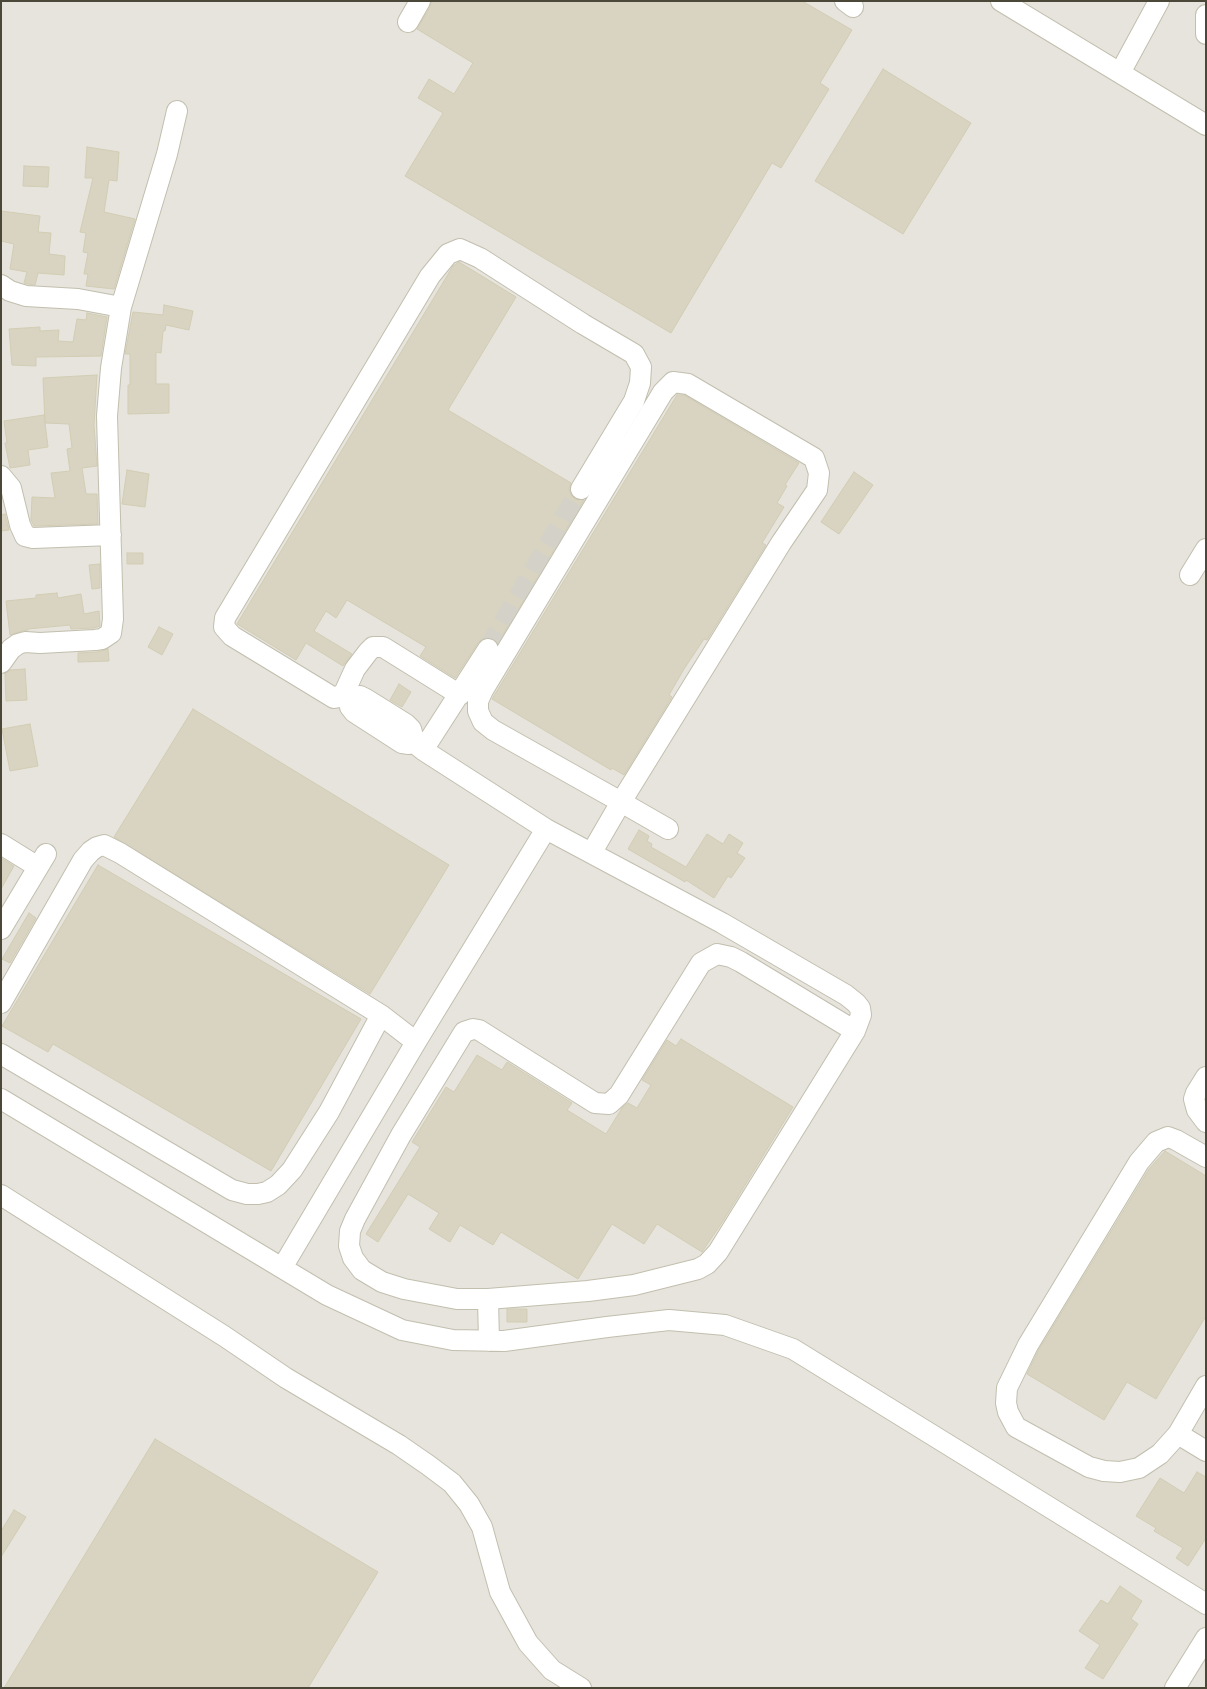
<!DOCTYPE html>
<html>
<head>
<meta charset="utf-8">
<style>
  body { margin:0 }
  #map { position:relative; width:1207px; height:1689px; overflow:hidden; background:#f6f5ec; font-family:Lato,sans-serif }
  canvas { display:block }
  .frame { position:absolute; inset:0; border:2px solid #4b4839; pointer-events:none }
</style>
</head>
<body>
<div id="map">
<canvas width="1207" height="1689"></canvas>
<div class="frame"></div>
</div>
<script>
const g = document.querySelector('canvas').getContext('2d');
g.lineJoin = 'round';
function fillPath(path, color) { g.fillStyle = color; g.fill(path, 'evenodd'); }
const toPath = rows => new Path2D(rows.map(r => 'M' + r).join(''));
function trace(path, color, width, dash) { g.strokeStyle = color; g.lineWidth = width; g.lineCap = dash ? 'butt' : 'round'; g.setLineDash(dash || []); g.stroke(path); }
const industrial = toPath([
  [1,1,1206,1,1206,1688,1,1688]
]);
const building = toPath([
  [432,1,802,1,852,30,820,83,829,89,781,168,772,163,671,333,405,176,443,113,418,98,429,79,454,94,473,63,417,29,430,7,432,1],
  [883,69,971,123,903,234,815,181,883,69],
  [87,147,119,152,117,181,109,180,104,212,135,219,114,289,86,286,88,274,84,274,88,253,83,252,86,233,80,232,93,178,85,178,87,147],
  [24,166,49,167,48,187,23,186,24,166],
  [1,211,40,216,38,232,51,233,49,254,65,256,64,275,38,273,35,285,28,284,24,283,27,272,10,269,14,244,1,241,1,211],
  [459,262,516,297,448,410,571,483,569,489,571,495,575,499,584,500,498,643,494,639,489,637,482,639,478,643,455,678,420,656,426,647,347,600,336,618,326,611,314,631,352,654,343,666,306,643,296,660,237,624,453,266,459,262],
  [164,305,193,311,189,330,166,325,165,331,163,331,161,353,156,352,156,384,169,384,169,413,128,414,128,385,130,385,130,354,125,354,133,312,163,315,164,305],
  [87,313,107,317,101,356,36,357,36,366,12,365,9,329,40,327,40,331,59,330,58,341,73,342,77,319,86,320,87,313],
  [97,375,94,425,97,466,82,468,86,494,97,494,98,524,34,526,31,520,32,497,55,498,51,473,70,471,67,449,72,448,69,424,45,423,43,378,97,375],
  [677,395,684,395,799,463,785,485,787,486,777,503,784,507,762,543,766,545,707,640,704,639,684,669,669,695,672,697,624,775,612,768,611,770,492,699,677,395],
  [44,415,48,447,28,450,30,465,10,468,5,443,7,443,4,421,44,415],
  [127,470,149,474,145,507,122,504,127,470],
  [854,472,873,485,839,534,821,522,854,472],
  [5,514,9,530,1,531,1,515,5,514],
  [127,553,143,553,143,564,127,564,127,553],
  [100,564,100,588,92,589,89,565,100,564],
  [57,593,58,598,81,594,84,614,99,611,100,626,94,628,71,629,70,625,28,629,28,630,22,631,10,635,6,601,36,598,36,595,57,593],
  [159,627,173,634,162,655,148,647,159,627],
  [108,649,109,661,78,662,78,653,97,652,108,649],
  [25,669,27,700,6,701,5,674,10,670,25,669],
  [399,684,411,692,402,707,390,700,399,684],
  [193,709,449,865,370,994,114,837,193,709],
  [30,724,38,766,10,771,2,729,30,724],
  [639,830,649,836,647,841,652,844,651,847,686,867,707,834,723,844,729,834,743,843,737,853,745,858,731,878,728,876,714,898,686,880,685,882,628,849,639,830],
  [1,858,14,866,1,889,1,858],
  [98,865,361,1019,271,1171,53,1044,48,1052,2,1026,98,865],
  [29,913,36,918,10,963,2,959,29,913],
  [681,1039,793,1107,723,1221,702,1252,657,1224,644,1244,612,1224,578,1279,501,1232,493,1245,460,1225,450,1242,429,1229,439,1213,408,1194,378,1242,366,1234,420,1147,412,1142,446,1087,454,1092,477,1055,502,1070,507,1062,572,1103,567,1110,606,1134,622,1108,628,1103,637,1108,651,1085,642,1080,667,1040,676,1046,681,1039],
  [1165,1151,1206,1176,1206,1316,1156,1399,1127,1382,1104,1420,1027,1374,1038,1351,1149,1169,1165,1151],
  [507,1309,527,1309,527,1322,507,1322,507,1309],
  [155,1439,378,1572,308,1688,4,1688,155,1439],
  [1197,1472,1206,1477,1206,1538,1188,1566,1176,1558,1183,1548,1154,1531,1156,1528,1136,1516,1160,1478,1184,1493,1197,1472],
  [14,1510,26,1517,1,1557,1,1531,14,1510],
  [1120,1586,1142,1601,1131,1619,1138,1624,1103,1679,1085,1668,1100,1645,1079,1631,1101,1600,1108,1604,1120,1586]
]);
const minorTunnel = toPath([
  [488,649,581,489]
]);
const minor = toPath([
  [845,1,853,7],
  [1001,1,1206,125],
  [1206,15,1206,34],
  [408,22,420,1],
  [1120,73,1159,1],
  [1,285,10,291,26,296,78,299,121,307],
  [1,476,11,488,20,525,25,536,33,538,111,535],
  [1190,575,1206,549],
  [1,663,11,649,18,644,25,642,40,643,95,640,102,639,111,633,113,619,107,416,111,368,121,307,167,154,177,111],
  [342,694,349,698,360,696,366,699,406,724,411,729,413,736,413,742],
  [460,695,383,647,373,647,368,652,355,669,345,691,340,697,334,698,232,636,224,627,225,618,430,276,448,254,460,249,480,258,583,324,634,354,641,367,640,383,634,401,581,489],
  [349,698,350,707,354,712,402,743,409,744,413,742,423,750,488,649],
  [423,750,546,829,722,923,846,995,856,1003,860,1008,861,1015,855,1031,718,1252,707,1264,698,1269,634,1285,588,1291,488,1299,457,1299,404,1289,382,1282,362,1270,353,1258,349,1246,350,1231,355,1219,401,1135,464,1032,473,1029,479,1030,595,1103,609,1104,619,1095,701,963,717,954,731,957,741,962,855,1031],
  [1,844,38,867],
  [592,852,621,802,781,543,817,490,819,473,814,458,688,384,673,382,663,392,483,690,478,701,478,711,483,722,493,730,621,802,668,829],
  [1,929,46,854],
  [1,1003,83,860,91,851,97,847,104,845,120,853,381,1015,416,1042],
  [1,1054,232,1190,247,1194,258,1194,267,1192,278,1185,292,1170,329,1112,381,1015],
  [1206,1077,1196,1093,1194,1099,1197,1110,1206,1122],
  [1,1099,327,1295,402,1330,453,1340,504,1341,607,1327,669,1320,725,1325,793,1349,1206,1604],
  [1206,1157,1176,1140,1168,1137,1156,1142,1139,1162,1028,1345,1007,1388,1006,1403,1008,1412,1016,1427,1089,1467,1104,1471,1120,1472,1139,1468,1160,1454,1178,1434,1206,1451],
  [1,1195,224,1336,286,1378,399,1445,428,1465,452,1483,469,1504,482,1527,500,1592,528,1643,552,1670,581,1688],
  [282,1268,416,1042,546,829],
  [488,1299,489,1341],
  [1178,1434,1206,1386],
  [1175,1688,1206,1638]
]);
fillPath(industrial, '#e6e4dd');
fillPath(building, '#d8d4c1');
trace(building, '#d3cdb3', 1);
trace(minorTunnel, '#d4d2c8', 20, [20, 10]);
trace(minor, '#c2bfae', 22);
trace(minor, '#fff', 20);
</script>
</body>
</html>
